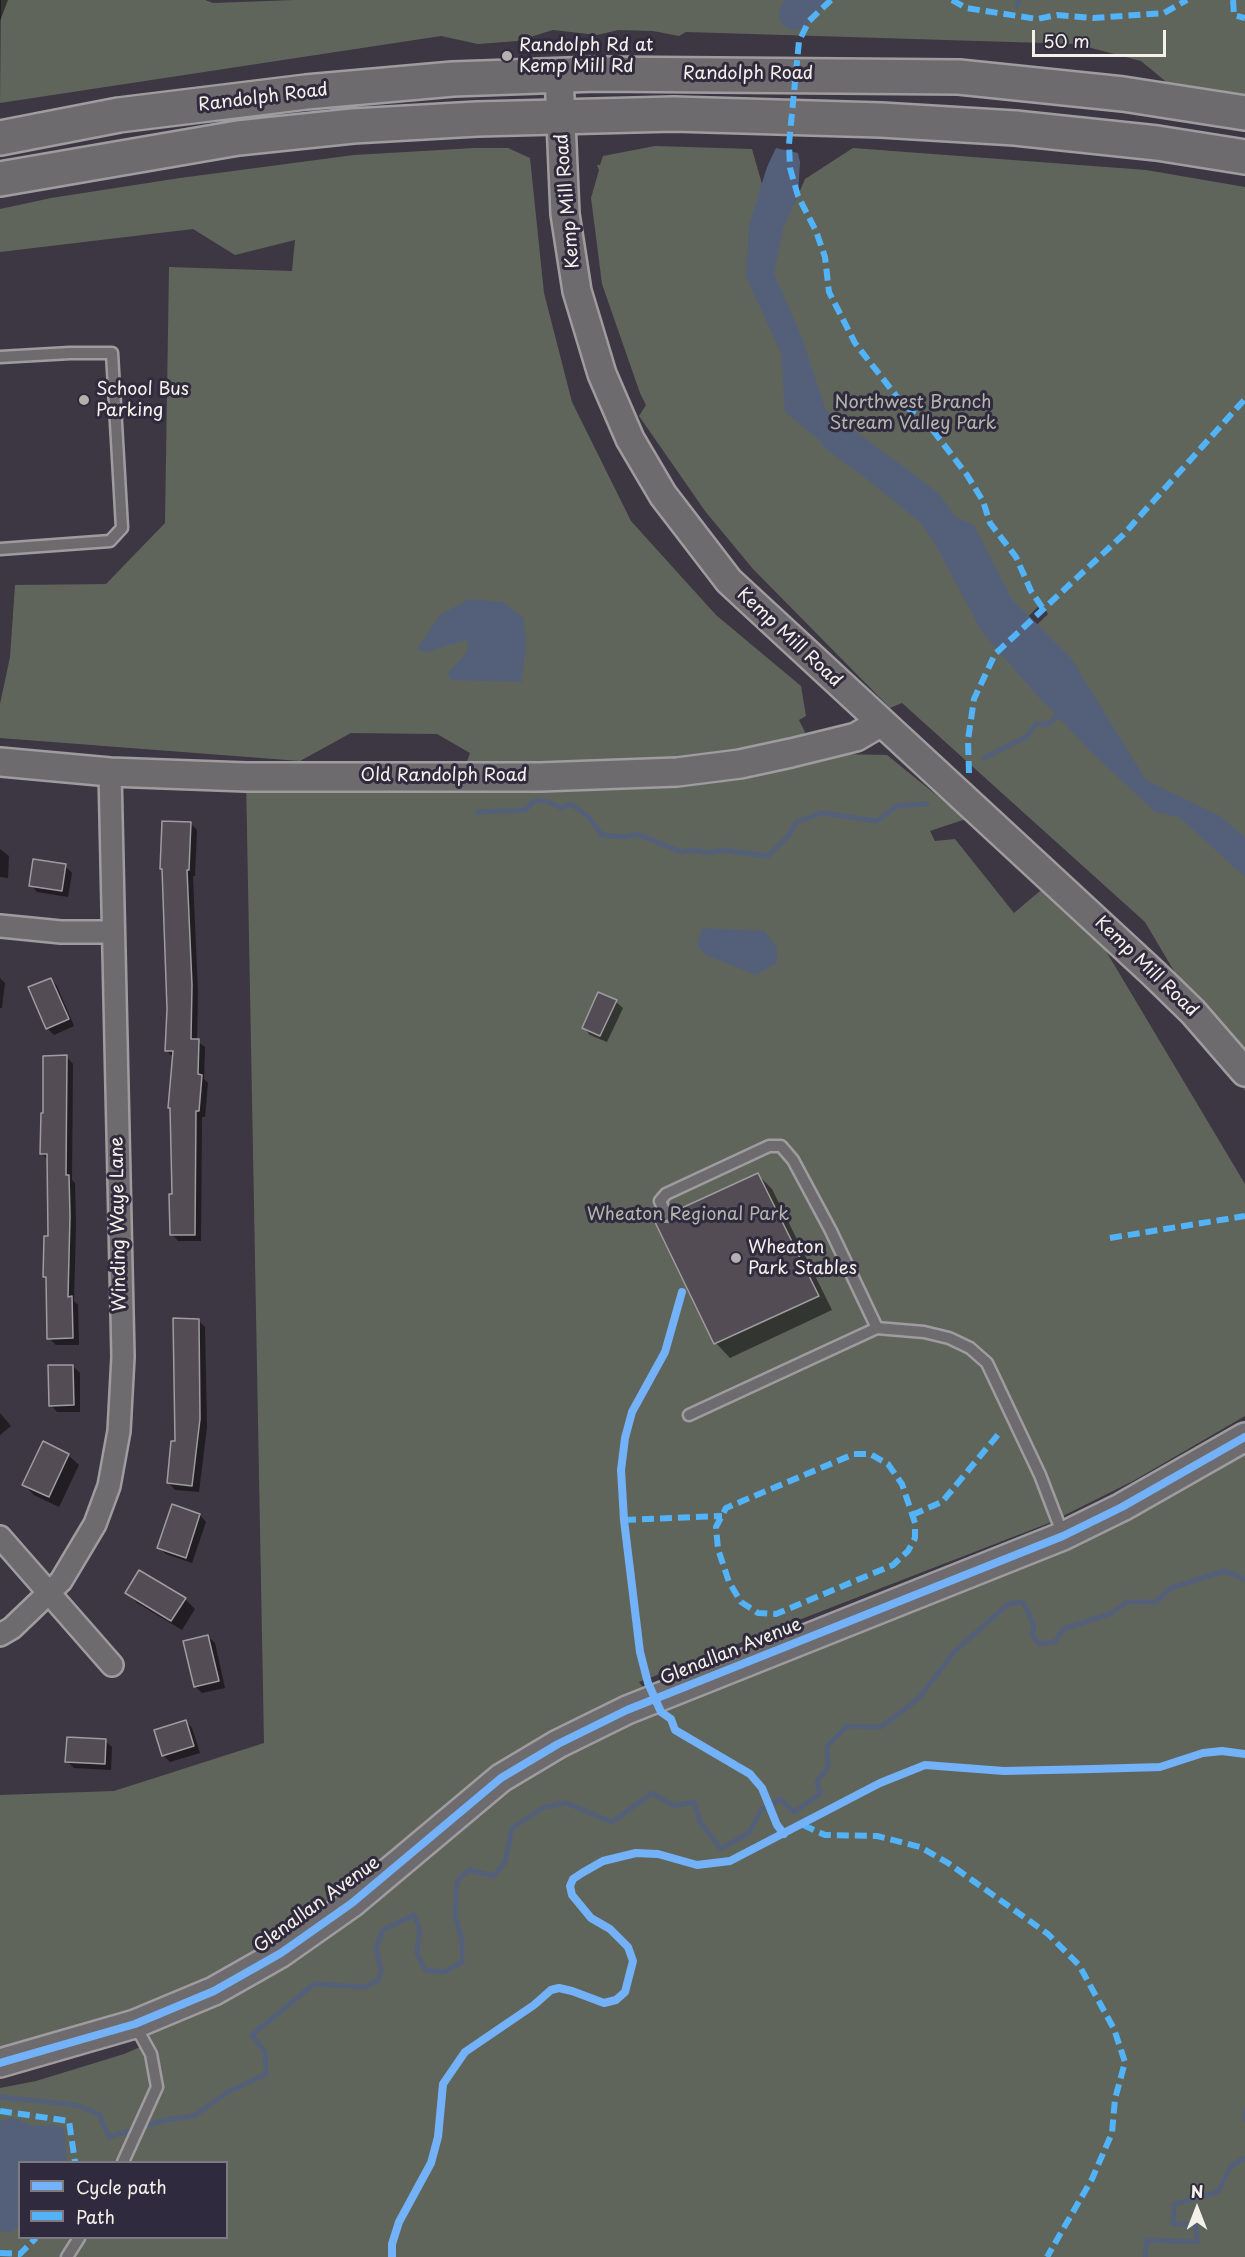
<!DOCTYPE html>
<html>
<head>
<meta charset="utf-8">
<style>
  body { margin:0 }
  #map { position:relative; width:1245px; height:2257px; overflow:hidden; background:#3c3742; font-family:"Playpen Sans",sans-serif }
  canvas { display:block }
  .legend { position:absolute; left:18px; top:2161px; width:210px; height:78px; box-sizing:border-box; background:#2f2a3d; border:2px solid #7e7a81; margin:0; padding:8px 10px; list-style:none; font-size:18px; color:#f4f1e8 }
  .legend li { display:flex; align-items:center; gap:12px; height:30px }
  .legend b { width:30px; border:2px solid #7e7a81 }
  .north { position:absolute; left:1167px; top:2179px; width:60px; height:60px; -webkit-text-stroke:4px #2f2a3d; paint-order:stroke; rotate:0deg; font-size:16px; font-weight:700; line-height:24px; text-align:center; color:#f4f1e8 }
  .north::after { content:''; display:block; margin:auto; width:21px; height:27px; background:#f4f1e8; clip-path:polygon(50% 0,100% 100%,50% 72%,0 100%) }
  .scale { position:absolute; left:1032px; top:30px; width:134px; height:27px; box-sizing:border-box; border:3px solid #f4f1e8; border-top:0; padding-left:8px; font-size:18px; line-height:21px; white-space:nowrap; color:#f4f1e8; -webkit-text-stroke:4px #2f2a3d; paint-order:stroke }
</style>
</head>
<body>
<div id="map">
<canvas width="1245" height="2257"></canvas>
<ul class="legend">
<li><b style="height:8px;background:#73b2f8"></b>Cycle path</li>
<li><b style="height:8px;background:#52b3f8"></b>Path</li>
</ul>
<div class="north">N</div>
<div class="scale">50 m</div>
</div>
<script>
const g = document.querySelector('canvas').getContext('2d');
g.lineJoin = 'round';
function fillPath(path, color) { g.fillStyle = color; g.fill(path, 'evenodd'); }
const toPath = rows => new Path2D(rows.map(r => 'M' + r).join(''));
function trace(path, color, width, dash) { g.strokeStyle = color; g.lineWidth = width; g.lineCap = dash ? 'butt' : 'round'; g.setLineDash(dash || []); g.stroke(path); }
function label(font, color, halo, rows, align = 'center') {
  g.font = font + ' "Playpen Sans",sans-serif'; g.lineWidth = 6; g.setLineDash([]); g.textBaseline = 'middle'; g.strokeStyle = halo; g.fillStyle = color; for (const [text, x, y, turn = 0] of rows) {
    g.save(); g.translate(x, y); g.rotate((+turn || 0) * Math.PI / 180); g.textAlign = isNaN(turn) ? turn : align; if (halo) g.strokeText(text, 0, 0); g.fillText(text, 0, 0); g.restore();
  }
}
const green = toPath([
  [1,0,205,0,213,3,294,0,1245,0,1245,96,1170,85,1141,61,1076,44,686,32,679,36,653,31,618,30,597,35,553,30,517,41,478,44,441,36,0,103],
  [655,146,752,149,762,184,758,198,796,200,805,179,853,148,1146,170,1245,187,1245,1091,1145,922,902,703,890,708,753,569,705,511,639,416,646,405,640,393,602,284,591,198,599,170,597,165,600,165,603,156],
  [1042,603,1048,614,1004,657,999,645],
  [474,148,508,148,530,158,544,293,572,402,631,521,716,615,801,686,806,716,799,720,805,732,792,753,887,755,966,819,930,831,935,841,955,839,1014,913,1060,874,1245,1184,1245,1416,1133,1481,1049,1523,639,1682,649,1695,1056,1538,1245,1434,1245,2257,0,2257,0,2088,36,2081,124,2054,152,2042,135,2024,0,2063,0,1795,114,1791,264,1743,246,777,462,775,470,753,437,734,351,733,300,761,0,738,0,704,10,657,15,585,106,584,165,523,169,267,292,271,295,240,235,255,193,229,0,252,0,209,51,198,180,178,354,155],
  [20,2162,226,2162,226,2238,20,2238]
]);
const water = toPath([
  [776,148,798,153,800,162,798,196,783,229,774,273,803,340,825,408,892,489,974,525,1012,599,1071,658,1146,780,1220,816,1245,837,1245,877,1179,817,1155,812,1093,754,1035,693,982,632,938,549,921,523,785,412,781,353,746,277,749,225,767,167],
  [469,599,503,602,524,618,526,642,522,682,451,680,448,673,468,651,467,640,426,652,417,649,440,615],
  [702,928,764,931,777,947,777,963,756,975,706,955,697,946],
  [13,2118,34,2126,52,2125,64,2128,67,2162,20,2162,19,2225,11,2233,0,2231,0,2121]
]);
const shadow = toPath([
  [0,0,8,0,0,21],
  [190,823,197,830,195,876,193,876,198,993,197,1041,205,1047,204,1079,208,1083,205,1117,202,1117,201,1241,178,1241,172,1234,173,1195,171,1110,169,1108,173,1057,166,1050,169,1009,164,871,161,868],
  [0,849,9,856,8,878,0,877],
  [65,866,72,873,68,897,37,892,31,885],
  [0,978,5,983,2,1008,0,1008],
  [51,979,57,986,74,1026,54,1035,47,1028],
  [616,1002,623,1008,607,1042,590,1035,584,1028],
  [67,1057,73,1064,72,1180,75,1183,76,1224,74,1301,78,1305,79,1345,56,1345,49,1338,48,1279,45,1276,50,1238,48,1160,42,1154],
  [758,1175,772,1189,832,1310,730,1358,716,1343,656,1221,671,1223],
  [198,1320,205,1327,207,1427,199,1492,175,1490,169,1483],
  [73,1366,80,1373,80,1412,57,1412,51,1405],
  [0,1413,11,1426,0,1435],
  [68,1455,79,1465,59,1507,34,1495,24,1485],
  [173,1506,200,1515,206,1522,192,1563,166,1554,159,1548],
  [127,1593,185,1599,195,1609,182,1630,137,1603],
  [208,1636,215,1643,225,1688,202,1693,195,1686],
  [185,1721,192,1728,200,1753,170,1762,163,1755],
  [105,1741,112,1747,111,1770,74,1768,67,1761]
]);
const stream = toPath([
  [1017,6,1019,0],
  [984,758,1026,737,1036,724,1048,724,1062,712],
  [477,812,525,810,534,801,546,801,561,808,571,804,588,816,602,835,624,837,637,834,681,852,691,850,709,853,721,850,768,856,789,835,796,822,822,813,877,821,897,806,927,804],
  [0,2097,76,2105,99,2114,109,2137,165,2120,194,2116,228,2092,266,2074,265,2052,252,2035,314,1984,363,1987,378,1981,381,1970,376,1947,383,1930,414,1915,420,1929,417,1953,425,1970,444,1972,462,1962,462,1941,455,1914,457,1881,469,1870,494,1876,505,1862,512,1828,544,1807,566,1803,612,1822,652,1793,674,1806,694,1802,700,1822,721,1849,750,1832,761,1810,781,1799,794,1812,820,1794,817,1781,828,1768,827,1746,847,1726,881,1727,919,1698,954,1652,1008,1604,1023,1602,1034,1625,1032,1635,1039,1644,1055,1642,1063,1629,1110,1614,1127,1602,1155,1602,1171,1588,1224,1571,1245,1579],
  [1245,2111,1245,2119],
  [1145,2257,1147,2240,1198,2242,1195,2224,1173,2224,1174,2204,1218,2192,1231,2166,1245,2158]
]);
const river = toPath([
  [795,14,808,0],
  [835,436,927,504,951,539]
]);
const building = toPath([
  [162,821,191,822,189,870,187,870,192,985,191,1039,199,1039,198,1074,202,1075,199,1111,196,1111,195,1235,170,1235,169,1194,172,1194,170,1108,168,1108,173,1051,165,1051,167,1009,162,869,160,869,162,821],
  [33,859,66,864,62,891,29,886,33,859],
  [51,978,69,1019,46,1029,28,987,51,978],
  [598,992,617,1000,600,1036,582,1028,598,992],
  [67,1055,66,1175,69,1175,70,1216,68,1297,72,1296,73,1338,47,1339,46,1277,43,1277,44,1236,48,1236,47,1154,40,1154,41,1113,43,1113,43,1056,67,1055],
  [758,1173,819,1296,714,1344,654,1220,659,1218,665,1222,669,1222,673,1212,758,1173],
  [173,1318,199,1319,200,1419,192,1486,167,1483,171,1441,175,1441,173,1318],
  [48,1365,73,1365,74,1405,49,1406,48,1365],
  [43,1441,69,1454,49,1497,22,1485,43,1441],
  [172,1504,200,1514,186,1558,157,1548,172,1504],
  [139,1570,186,1598,171,1621,125,1593,139,1570],
  [208,1635,219,1681,194,1687,183,1641,208,1635],
  [186,1720,194,1746,162,1756,154,1730,186,1720],
  [67,1737,106,1739,105,1764,65,1762,67,1737]
]);
const service = toPath([
  [0,357,70,353,112,353,122,528,110,541,0,549],
  [666,1215,660,1201,666,1194,769,1146,781,1146,793,1160,831,1231,877,1328],
  [689,1415,877,1328,924,1332,949,1338,970,1348,987,1363,1040,1475,1063,1535],
  [123,2162,157,2087,151,2054,135,2025],
  [67,2257,79,2238]
]);
const minor = toPath([
  [0,926,61,932,112,932],
  [0,1537,112,1665],
  [0,1635,12,1628,61,1581,95,1524,109,1486,119,1431,123,1357,110,772]
]);
const tertiary = toPath([
  [559,75,565,214,577,291,602,374,630,439,663,495,729,581,1154,974,1193,1012,1245,1072],
  [0,762,110,772,246,777,540,777,677,772,740,764,791,753,856,737,880,723],
  [0,2063,135,2024,214,1991,281,1953,352,1903,501,1778,558,1744,627,1710,1063,1536,1122,1507,1245,1437]
]);
const primary = toPath([
  [0,138,119,115,306,92,453,79,597,74,959,77,1123,94,1245,113],
  [0,179,238,138,353,126,477,119,674,114,881,120,1015,128,1157,143,1245,157]
]);
const quiet = toPath([
  [831,0,809,21,799,41,789,144,790,168,798,196,816,231,825,257,829,292,855,343,901,402,932,429,967,475,983,501,990,523,1016,557,1031,591,1044,610],
  [952,0,966,8,1037,19,1057,15,1093,18,1164,13,1187,0],
  [1233,0,1234,15,1245,18],
  [969,773,968,740,974,699,995,654,1123,535,1245,399],
  [1110,1238,1245,1216],
  [854,1454,870,1454,888,1464,902,1484,915,1523,915,1538,908,1551,893,1565,776,1614,758,1613,741,1602,729,1582,718,1549,716,1527,726,1508,854,1454],
  [912,1515,942,1502,1001,1431],
  [624,1520,722,1516],
  [803,1825,825,1835,877,1836,920,1847,948,1863,1048,1934,1079,1965,1114,2029,1125,2062,1115,2099,1112,2133,1092,2179,1047,2257],
  [0,2111,69,2121,75,2162],
  [0,2253,20,2254,36,2238]
]);
const cycleway = toPath([
  [682,1292,665,1352,632,1412,625,1438,621,1470,624,1520,640,1652,648,1683,661,1712,671,1719,675,1730,750,1774,762,1788,777,1825,784,1834],
  [0,2063,135,2024,214,1991,281,1953,352,1903,501,1778,558,1744,627,1710,1063,1536,1122,1507,1245,1437],
  [392,2257,392,2244,399,2222,431,2163,438,2137,443,2084,465,2052,534,2005,551,1990,559,1988,572,1991,604,2003,616,2000,625,1992,633,1961,628,1947,610,1929,591,1918,572,1895,570,1886,573,1879,582,1873,603,1861,636,1853,658,1854,697,1865,730,1861,880,1783,925,1765,1004,1771,1093,1769,1160,1767,1203,1753,1222,1751,1245,1754]
]);
const markers = [
  [507,56,6,"#b4b0ae"],
  [84,400,6,"#b4b0ae"],
  [736,1258,6,"#b4b0ae"]
];
const poiNames = [
  ["Randolph Rd at",519,46],
  ["Kemp Mill Rd",519,67],
  ["School Bus",96,390],
  ["Parking",96,411],
  ["Wheaton",748,1248],
  ["Park Stables",748,1269]
];
const streetNames = [
  ["Randolph Road",748,74],
  ["Randolph Road",263,98,-7],
  ["Kemp Mill Road",568,201,-95],
  ["Kemp Mill Road",789,638,43],
  ["Old Randolph Road",444,776],
  ["Kemp Mill Road",1146,967,44],
  ["Winding Waye Lane",119,1224,-91],
  ["Glenallan Avenue",731,1652,-22],
  ["Glenallan Avenue",317,1905,-36]
];
const parkNames = [
  ["Northwest Branch",913,403],
  ["Stream Valley Park",913,424],
  ["Wheaton Regional Park",688,1215]
];
fillPath(green, '#60655b');
fillPath(water, '#54607a');
fillPath(shadow, '#0007');
trace(stream, '#54607a', 5);
trace(river, '#54607a', 32);
fillPath(building, '#544c55');
trace(building, '#9f9ca0', 1.5);
trace(service, '#9f9ca0', 15);
trace(minor, '#9f9ca0', 26);
trace(tertiary, '#9f9ca0', 32);
trace(primary, '#9f9ca0', 38);
trace(service, '#6e6b6e', 10);
trace(minor, '#6e6b6e', 21);
trace(tertiary, '#6e6b6e', 27);
trace(primary, '#6e6b6e', 33);
trace(quiet, '#52b3f8', 6, [12, 6]);
trace(cycleway, '#73b2f8', 8);
for (const [x, y, r, color] of markers) { const dot = new Path2D(); dot.arc(x, y, r, 0, 2 * Math.PI); g.fillStyle = color; g.fill(dot); trace(dot, '#2f2a3d', 2); }
label('18px', '#f4f1e8', '#2f2a3d', poiNames, 'left');
label('18px', '#f4f1e8', '#2f2a3d', streetNames);
label('18px', '#b4b5aa', '#2f2a3d', parkNames);
</script>
</body>
</html>
